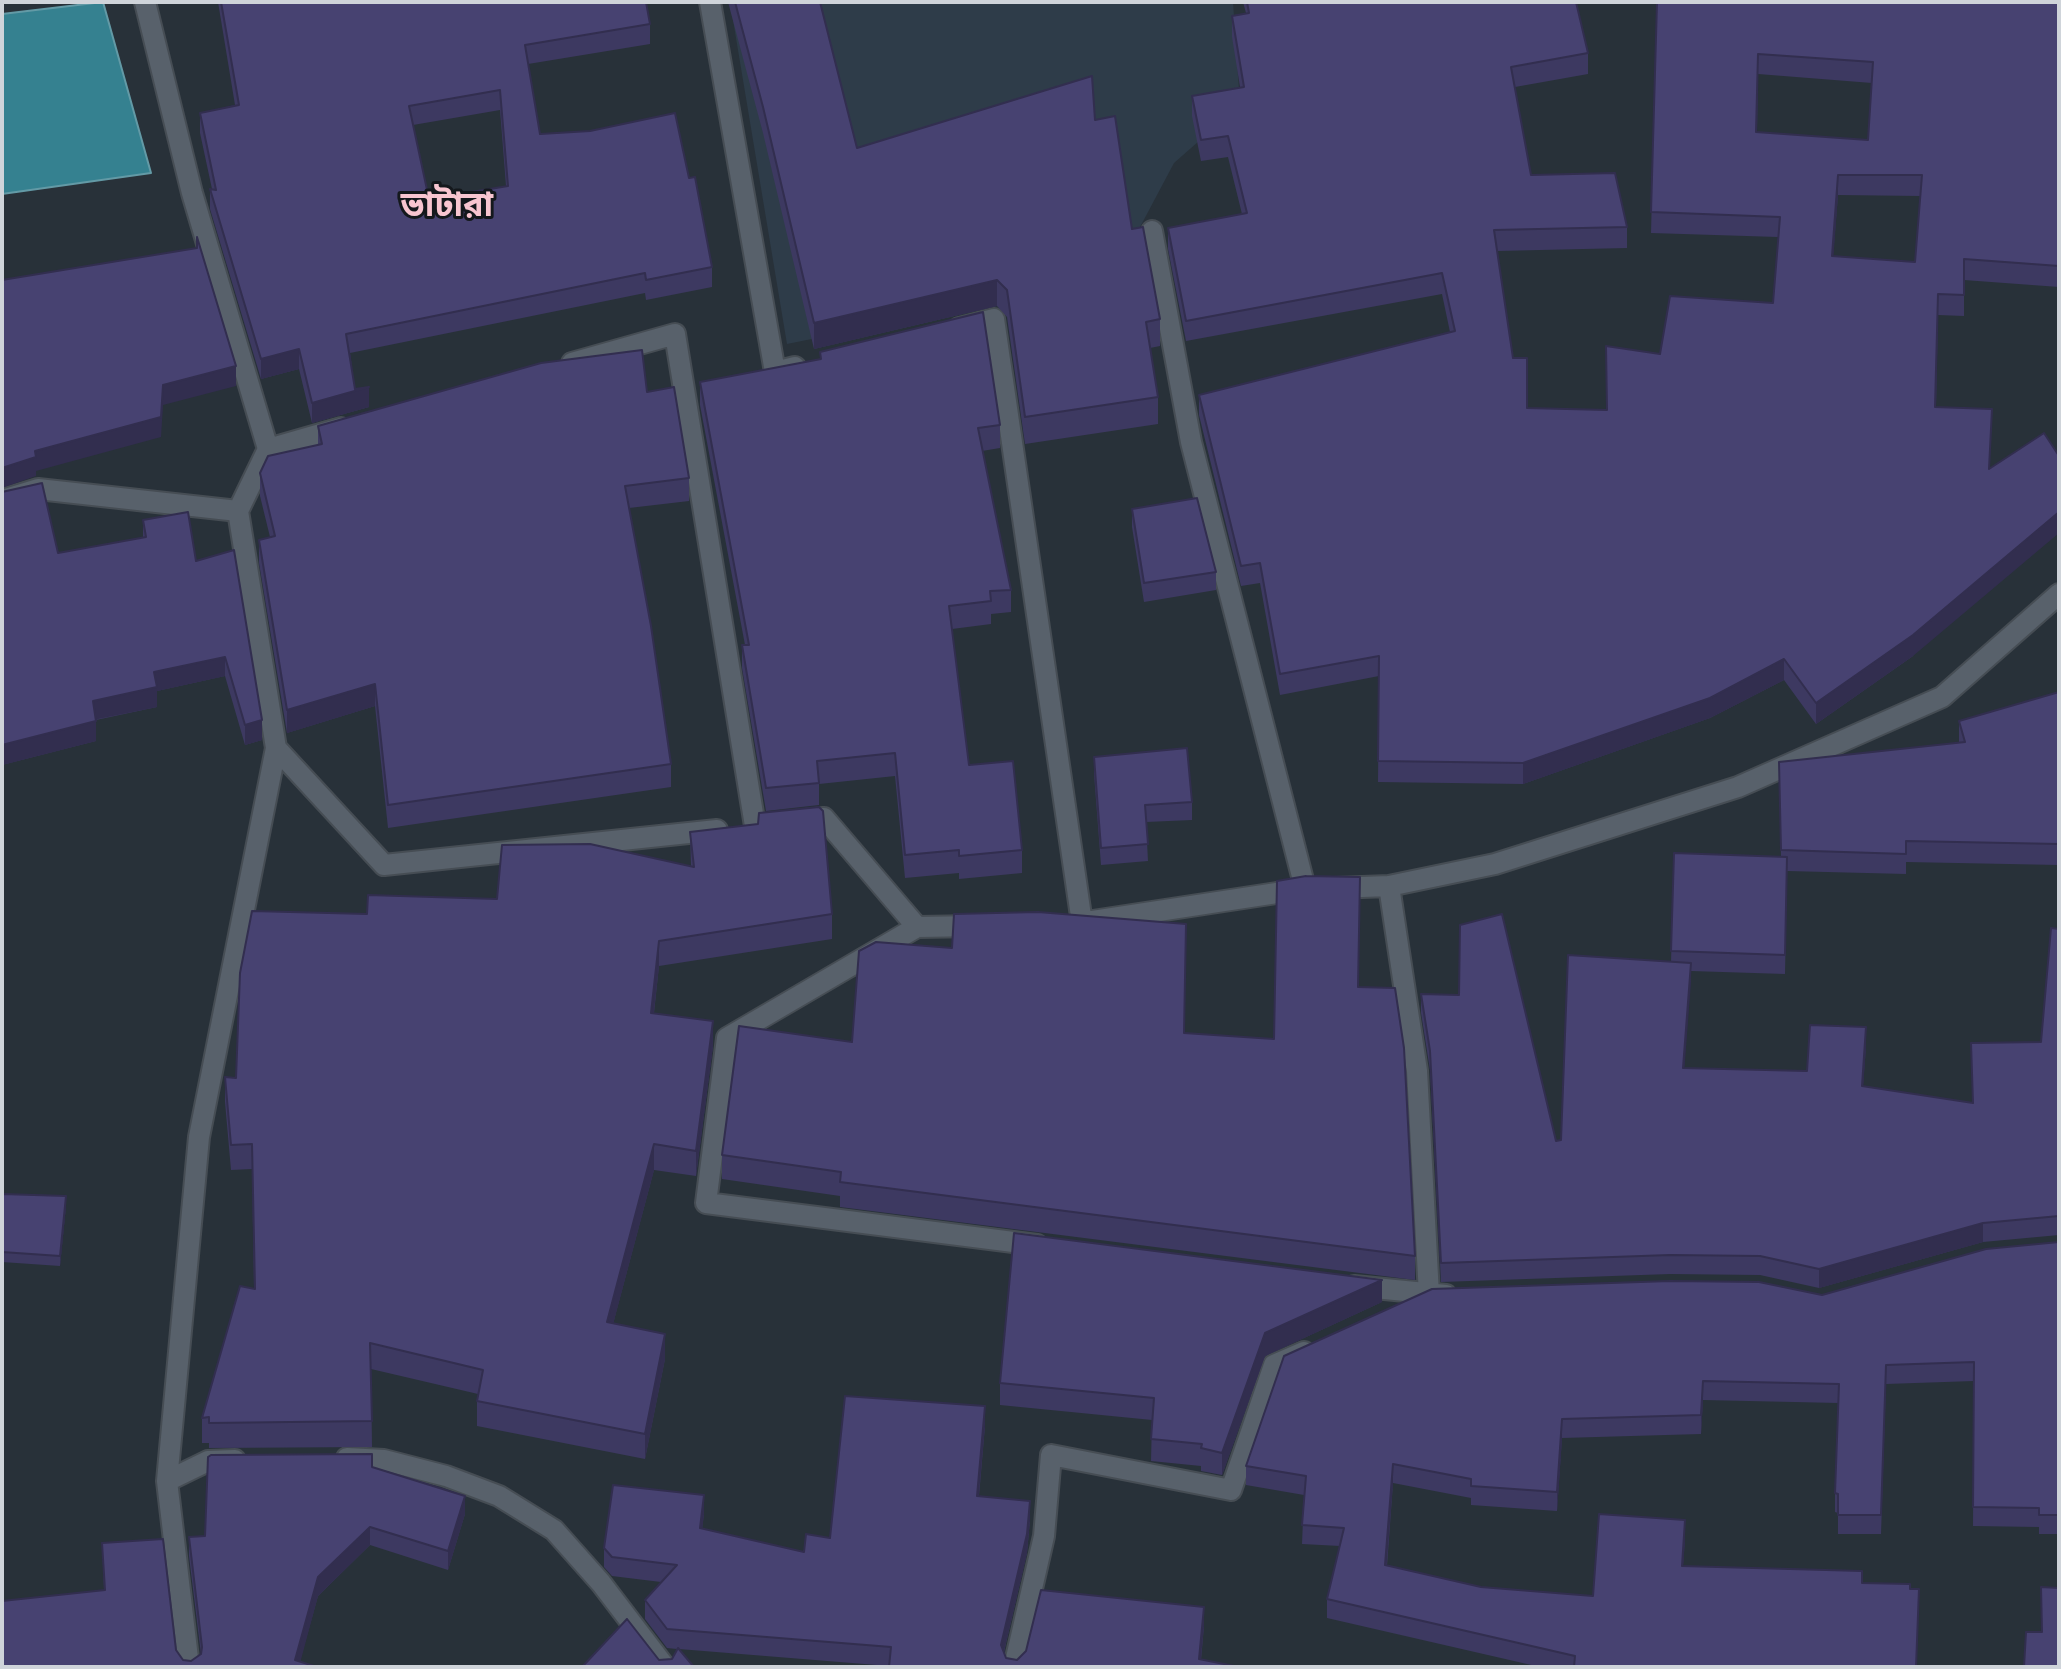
<!DOCTYPE html>
<html>
<head>
<meta charset="utf-8">
<style>
  body { margin:0 }
  #map { position:relative; width:2061px; height:1669px; overflow:hidden; background:#283139; font-family:"Asap Condensed",sans-serif }
  canvas { display:block }
  .frame { position:absolute; inset:0; border:4px solid #cfd4da; pointer-events:none }
</style>
</head>
<body>
<div id="map">
<canvas width="2061" height="1669"></canvas>
<div class="frame"></div>
</div>
<script>
const g = document.querySelector('canvas').getContext('2d');
g.lineJoin = 'round';
function fillPath(path, color) { g.fillStyle = color; g.fill(path, 'evenodd'); }
const toPath = rows => new Path2D(rows.map(r => 'M' + r).join(''));
function trace(path, color, width, dash) { g.strokeStyle = color; g.lineWidth = width; g.lineCap = dash ? 'butt' : 'round'; g.setLineDash(dash || []); g.stroke(path); }
function label(font, color, halo, rows, align = 'center') {
  g.font = font + ' "Asap Condensed","Noto Sans Bengali",sans-serif'; g.lineWidth = 6; g.setLineDash([]); g.textBaseline = 'middle'; g.strokeStyle = halo; g.fillStyle = color; for (const [text, x, y, turn = 0] of rows) {
    g.save(); g.translate(x, y); g.rotate((+turn || 0) * Math.PI / 180); g.textAlign = isNaN(turn) ? turn : align; if (halo) g.strokeText(text, 0, 0); g.fillText(text, 0, 0); g.restore();
  }
}
const built = toPath([
  [730,2,1233,2,1240,105,1174,163,1113,278,787,344]
]);
const water = toPath([
  [103,2,151,173,2,194,2,14,103,2]
]);
const minor = toPath([
  [145,2,192,193,268,449,238,511,276,748,384,865,717,830],
  [710,2,775,372,795,367],
  [1152,231,1191,442,1305,888],
  [959,328,994,319,1082,923],
  [572,363,675,334,755,826],
  [268,449,341,428],
  [2,500,38,489,238,511],
  [796,821,824,818,917,927],
  [1389,886,1417,1071,1429,1295,1417,1301],
  [1335,888,1389,886,1495,864,1738,787,1942,697,2059,594],
  [1086,922,1303,889],
  [978,926,917,927,727,1038,706,1203,1037,1245],
  [1354,1286,1446,1295],
  [347,1458,384,1460,446,1476,499,1496,554,1530,601,1583,665,1667],
  [167,1481,208,1461,235,1460],
  [189,1667,167,1481,199,1137,276,748],
  [1014,1667,1044,1536,1051,1455,1231,1490,1274,1365,1304,1352]
]);
const wall = toPath([
  [218,2,646,2,650,24,650,44,528,64,540,134,689,178,712,267,712,287,646,300,645,293,350,353,355,389,369,407,312,423,299,369,261,379,210,209,210,189,212,189,200,133,200,113,235,105],
  [500,110,506,186,429,199,413,125],
  [728,2,820,2,857,148,1095,120,1132,229,1160,319,1160,346,1150,348,1158,397,1158,424,1025,444,1007,317,997,306,814,349,763,133],
  [1243,2,1576,2,1588,53,1588,74,1515,87,1531,175,1627,227,1627,248,1497,251,1513,358,1527,408,1607,410,1660,354,1773,303,1778,237,1651,233,1657,2,2059,2,2059,287,1964,280,1964,316,1938,315,1936,407,1992,430,1913,656,1816,724,1784,680,1710,718,1523,784,1378,782,1379,676,1280,695,1260,583,1241,586,1199,415,1199,395,1450,332,1442,294,1186,341,1168,249,1168,228,1242,214,1228,157,1201,161,1192,116,1192,96,1240,87,1232,37,1232,16,1246,13],
  [1758,74,1872,83,1868,140,1757,132],
  [1838,195,1921,196,1915,262,1833,256],
  [820,352,1000,425,1000,448,982,451,1011,590,1011,612,991,614,991,624,952,629,969,765,1022,850,1022,873,959,879,959,873,905,878,895,776,819,784,819,805,766,811,742,668,742,645,745,645,700,405,700,382,820,360],
  [647,392,689,478,689,501,629,508,671,764,671,787,388,828,375,706,287,733,259,563,259,540,270,537,260,496,260,473,318,445,318,426],
  [2,492,58,553,143,538,143,520,196,561,262,740,245,745,225,676,157,691,157,707,96,720,96,741,2,765],
  [1132,509,1216,572,1216,590,1144,602,1132,527],
  [2059,692,2059,865,1906,862,1906,874,1787,871,1785,974,1691,971,1684,1068,1807,1071,1866,1046,1863,1086,1972,1103,2041,1042,2059,929,2059,1235,1983,1242,1819,1288,1760,1275,1670,1274,1441,1282,1430,1070,1421,1013,1421,994,1556,1141,1561,1140,1671,962,1674,853,1781,857,1779,762,1959,743,1959,721],
  [1094,757,1192,802,1192,820,1146,822,1148,861,1101,865,1094,774],
  [690,832,832,914,832,939,659,966,654,1013,713,1046,696,1176,654,1170,613,1324,665,1359,645,1459,477,1426,477,1401,478,1394,371,1369,372,1447,209,1448,209,1443,202,1443,202,1418,254,1289,252,1169,231,1170,225,1102,225,1077,236,1078,367,914,497,899,691,866],
  [1358,987,1415,1256,1415,1280,840,1207,840,1196,722,1179,722,1155,852,1042,1184,1033,1274,1039],
  [2,1194,66,1206,60,1266,2,1262],
  [2059,1242,2059,1534,2039,1534,2039,1527,1973,1526,1974,1381,1886,1384,1881,1534,1838,1534,1838,1513,1835,1512,1835,1493,1839,1403,1703,1400,1701,1434,1562,1438,1557,1511,1471,1505,1471,1498,1393,1483,1387,1566,1481,1587,1593,1596,1685,1539,1683,1566,1862,1583,1917,1667,1540,1667,1327,1618,1327,1599,1340,1546,1302,1544,1304,1495,1246,1485,1246,1466,1822,1295],
  [1382,1302,1265,1356,1222,1475,1201,1471,1201,1466,1151,1461,1152,1420,1000,1405,1000,1383],
  [985,1426,979,1496,1030,1520,1027,1553,1004,1652,1006,1658,1017,1660,1204,1626,1201,1660,889,1666,679,1649,694,1667,659,1660,672,1659,677,1649,667,1648,645,1619,645,1600,661,1582,612,1576,604,1567,604,1548,704,1514,702,1529,804,1552,830,1538],
  [372,1467,465,1514,448,1570,370,1545,318,1596,300,1661,2,1667,104,1590,102,1543,183,1660,191,1661,201,1654,189,1556,189,1537,205,1536]
]);
const shadedWall = toPath([
  [1838,175,1838,195,1832,276,1832,256],
  [997,280,997,306,814,349,814,323],
  [299,349,299,369,261,379,261,359],
  [236,366,236,386,163,405,161,437,36,471,36,476,2,488,2,468,163,385],
  [369,387,369,407,312,423,312,403],
  [2059,512,2059,533,1913,656,1816,724,1816,703],
  [225,657,225,676,157,691,157,707,93,720,93,701,154,672],
  [1784,659,1784,680,1710,718,1523,784,1523,763],
  [375,684,375,706,287,733,287,710],
  [262,720,262,740,245,745,245,725],
  [96,721,96,741,2,765,2,745],
  [659,941,659,966,651,1038,651,1013],
  [1691,963,1691,982,1683,1087,1683,1068],
  [713,1021,713,1046,696,1176,696,1151],
  [1866,1027,1866,1046,1862,1105,1862,1086],
  [654,1144,654,1170,607,1347,607,1322],
  [66,1196,66,1206,60,1266,60,1256],
  [1983,1223,1983,1242,1819,1288,1819,1269],
  [1382,1280,1382,1302,1265,1356,1222,1475,1222,1453,1265,1333],
  [665,1334,665,1359,645,1459,645,1434],
  [1703,1381,1703,1400,1701,1434,1701,1415],
  [985,1406,985,1426,977,1515,977,1496],
  [1562,1419,1562,1438,1557,1511,1557,1492],
  [1393,1464,1393,1483,1385,1584,1385,1565],
  [704,1495,704,1514,700,1548,700,1528],
  [465,1496,465,1514,448,1570,448,1551],
  [1030,1501,1030,1520,1027,1553,1001,1664,1001,1645],
  [1685,1520,1685,1539,1682,1585,1682,1566],
  [370,1527,370,1545,318,1596,299,1667,295,1660,318,1577],
  [1204,1607,1204,1626,1200,1667,1199,1659]
]);
const building = toPath([
  [221,2,646,2,650,24,525,45,540,134,590,131,675,113,689,178,695,177,712,267,646,280,645,273,346,334,355,389,369,387,312,403,299,349,261,359,210,189,216,190,200,113,239,105,221,2],
  [500,90,508,186,429,199,409,106,500,90],
  [735,2,820,2,857,148,1092,76,1095,120,1115,116,1132,229,1143,227,1160,319,1146,322,1158,397,1025,417,1007,290,997,280,814,323,763,107,735,2],
  [1247,2,1576,2,1588,53,1511,67,1531,175,1615,173,1627,227,1494,230,1513,358,1527,358,1527,408,1607,410,1606,346,1660,354,1670,296,1773,303,1780,217,1651,212,1657,2,2059,2,2059,266,1964,259,1964,295,1938,294,1935,407,1992,409,1989,469,2044,433,2059,456,2059,512,1913,635,1816,703,1784,659,1710,698,1523,763,1378,761,1379,656,1280,674,1260,563,1241,566,1199,395,1455,331,1442,273,1186,321,1168,228,1247,213,1228,136,1201,140,1192,96,1244,87,1232,16,1249,13,1247,2],
  [1758,54,1873,62,1868,140,1756,132,1758,54],
  [1838,175,1922,175,1915,262,1832,256,1838,175],
  [197,237,236,366,163,385,161,417,35,451,36,457,2,468,2,280,197,248,197,237],
  [983,312,1000,425,978,428,1011,590,990,591,991,601,949,606,969,765,1013,761,1022,850,959,856,959,850,905,855,895,753,817,761,819,783,766,788,742,645,749,645,700,382,821,359,820,352,983,312],
  [642,350,647,392,674,387,689,478,625,486,651,626,671,764,388,805,375,684,287,710,259,540,275,536,260,473,268,456,322,444,318,426,541,363,642,350],
  [42,483,58,553,146,537,143,520,188,512,196,561,234,550,262,720,245,725,225,657,154,672,157,687,93,701,96,721,2,745,2,492,42,483],
  [1197,498,1216,572,1144,583,1132,509,1197,498],
  [2059,692,2059,844,1906,841,1906,854,1781,850,1779,762,1965,742,1959,721,2059,692],
  [1187,748,1192,802,1145,805,1148,844,1101,848,1094,757,1187,748],
  [819,807,823,811,832,914,659,941,651,1013,713,1021,696,1151,654,1144,607,1322,665,1334,645,1434,477,1401,483,1370,370,1343,372,1421,209,1423,209,1417,202,1418,240,1286,255,1289,252,1144,231,1145,225,1077,236,1078,240,973,252,911,367,914,368,895,497,899,502,845,590,844,694,867,690,832,758,824,759,813,819,807],
  [1674,853,1787,857,1785,955,1671,951,1674,853],
  [1306,876,1360,877,1358,987,1395,988,1404,1048,1415,1256,840,1182,841,1172,722,1155,739,1026,852,1042,859,951,876,942,952,948,954,914,1038,912,1186,924,1184,1033,1274,1039,1277,881,1306,876],
  [1502,914,1556,1141,1561,1140,1568,955,1691,963,1683,1068,1807,1071,1810,1025,1866,1027,1862,1086,1973,1103,1971,1043,2041,1042,2051,928,2059,929,2059,1216,1983,1223,1819,1269,1760,1256,1670,1255,1441,1263,1430,1051,1421,994,1459,995,1460,925,1502,914],
  [2,1194,66,1196,60,1256,2,1252,2,1194],
  [1014,1233,1382,1280,1265,1333,1222,1453,1201,1448,1202,1444,1151,1439,1154,1398,1000,1383,1014,1233],
  [2059,1242,2059,1515,2039,1515,2039,1508,1973,1507,1974,1362,1886,1365,1881,1515,1838,1515,1838,1494,1835,1493,1839,1384,1703,1381,1701,1415,1562,1419,1557,1492,1471,1486,1471,1479,1393,1464,1385,1565,1481,1587,1593,1596,1599,1514,1685,1520,1682,1566,1862,1571,1862,1583,1910,1584,1910,1589,1919,1589,1916,1667,1574,1667,1575,1656,1327,1599,1344,1528,1302,1525,1306,1476,1246,1466,1284,1356,1432,1289,1670,1281,1759,1282,1822,1295,1986,1249,2059,1242],
  [845,1396,985,1406,977,1496,1030,1501,1027,1534,1001,1645,1006,1658,1017,1660,1026,1651,1041,1590,1204,1607,1199,1659,1239,1667,889,1667,891,1647,667,1629,645,1600,677,1565,612,1557,604,1548,613,1485,704,1495,700,1528,804,1552,806,1534,830,1538,845,1396],
  [372,1454,372,1467,465,1496,448,1551,370,1527,318,1577,295,1660,317,1667,2,1667,2,1601,105,1590,102,1543,163,1539,176,1650,183,1660,191,1661,201,1654,202,1647,189,1537,205,1536,208,1457,211,1455,372,1454],
  [2041,1587,2059,1588,2059,1667,2024,1667,2026,1632,2042,1632,2041,1587],
  [627,1619,659,1660,672,1659,678,1648,694,1667,582,1667,627,1619]
]);
const districtNames = [
  ["ভাটারা",447,205]
];
fillPath(built, '#2e3c49');
fillPath(water, '#358190');
trace(water, '#639aa6', 2);
trace(minor, '#464d54', 24);
trace(minor, '#58616b', 20);
fillPath(wall, '#3d3961');
fillPath(shadedWall, '#322e4f');
fillPath(building, '#474271');
trace(building, '#322e4f', 2);
label('bold 34px', '#f8c5d0', '#14181c', districtNames);
</script>
</body>
</html>
